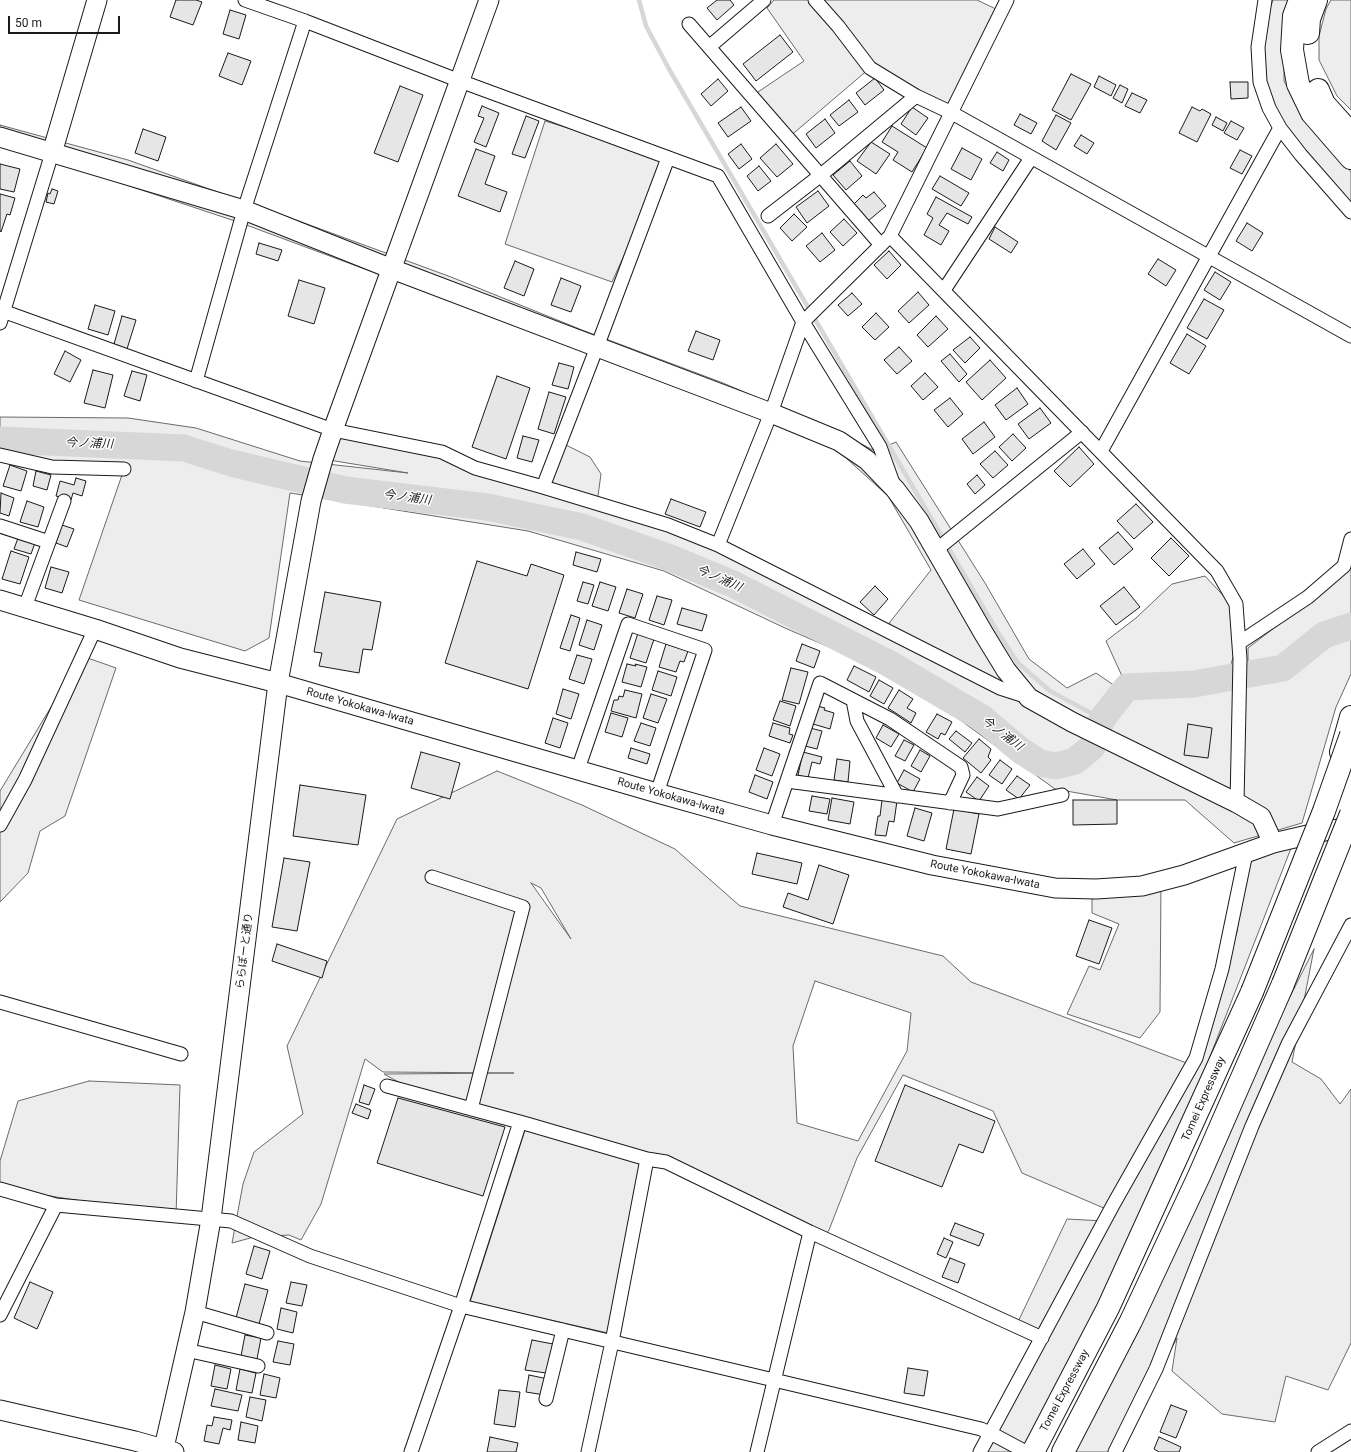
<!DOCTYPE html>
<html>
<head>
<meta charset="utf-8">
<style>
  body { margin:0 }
  #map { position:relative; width:1351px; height:1452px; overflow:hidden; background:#fff; font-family:Roboto,sans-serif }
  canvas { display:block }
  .scale { position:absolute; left:8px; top:16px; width:112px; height:18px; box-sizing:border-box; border:2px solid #1a1a1a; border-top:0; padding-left:5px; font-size:12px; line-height:14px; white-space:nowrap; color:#1a1a1a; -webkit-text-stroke:3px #fff; paint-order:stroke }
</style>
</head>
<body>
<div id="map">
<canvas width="1351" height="1452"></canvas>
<div class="scale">50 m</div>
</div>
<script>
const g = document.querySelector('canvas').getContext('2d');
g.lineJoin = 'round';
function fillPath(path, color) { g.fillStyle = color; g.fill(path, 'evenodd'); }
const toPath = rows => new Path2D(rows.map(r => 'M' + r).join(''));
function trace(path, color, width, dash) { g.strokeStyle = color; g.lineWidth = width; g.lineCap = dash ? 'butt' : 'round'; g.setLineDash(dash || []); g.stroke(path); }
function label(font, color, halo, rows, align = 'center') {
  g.font = font + ' Roboto,"Noto Sans JP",sans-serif'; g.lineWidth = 3; g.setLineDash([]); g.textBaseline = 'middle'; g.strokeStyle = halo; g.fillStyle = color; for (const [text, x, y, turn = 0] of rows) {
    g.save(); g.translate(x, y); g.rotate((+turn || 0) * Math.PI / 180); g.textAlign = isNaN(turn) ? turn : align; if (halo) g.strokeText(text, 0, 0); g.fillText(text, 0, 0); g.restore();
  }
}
const built = toPath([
  [774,0,977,0,998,10,952,113,870,68,788,138,752,96,804,61,767,8,774,0],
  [1273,0,1289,0,1284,32,1284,81,1305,120,1351,172,1351,212,1280,128,1260,79,1260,35,1273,0],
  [1331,0,1351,0,1351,110,1337,96,1319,60,1319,36,1326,9,1331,0],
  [545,121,668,158,612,282,505,244,545,121],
  [0,125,128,160,296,220,451,277,582,330,723,383,836,431,875,451,896,442,985,583,1029,659,1067,688,1096,673,1118,688,1127,687,1106,641,1136,618,1172,584,1205,576,1232,605,1234,654,1227,678,1248,674,1248,648,1349,570,1351,562,1351,674,1336,707,1302,823,1234,843,1185,800,1117,800,1055,789,905,680,785,628,664,571,528,531,290,493,269,638,245,651,79,600,123,472,0,457,0,417,128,418,196,428,300,461,408,473,323,459,333,430,442,452,543,487,560,442,590,457,601,474,597,503,734,553,888,630,890,622,931,570,888,496,835,448,831,446,561,342,241,223,0,143,0,125],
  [82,656,116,668,65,816,40,831,28,873,0,902,0,791,82,656],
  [497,771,582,805,675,849,740,906,943,956,971,982,1192,1065,1237,932,1246,853,1295,838,1204,1072,1082,1339,1021,1452,977,1452,1042,1338,1016,1326,1067,1219,1104,1221,1106,1209,1022,1173,993,1111,903,1075,857,1158,829,1230,826,1234,647,1159,608,1333,470,1302,527,1124,422,1095,384,1074,514,1073,383,1072,365,1059,321,1204,301,1240,289,1235,254,1237,232,1243,243,1184,254,1152,303,1114,287,1046,397,819,497,771],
  [531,883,541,888,571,939,531,883],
  [815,981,911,1013,907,1051,858,1141,797,1123,793,1046,815,981],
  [1161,881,1160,1012,1140,1038,1067,1014,1089,966,1100,970,1119,924,1092,913,1092,899,1161,881],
  [1314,949,1292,1062,1321,1079,1340,1104,1351,1089,1351,1343,1328,1390,1286,1376,1275,1422,1222,1414,1172,1371,1177,1338,1116,1452,1061,1452,1314,949],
  [89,1081,180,1085,176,1216,0,1188,0,1161,18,1101,89,1081]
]);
const stream = toPath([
  [639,0,646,26,669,69,997,631,1018,663,1050,691,1102,719]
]);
const river = toPath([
  [0,440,184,448,231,463,345,490,487,507,582,527,668,557,733,584,888,663,982,718,1020,750,1040,763,1056,766,1075,761,1092,747,1102,719,1127,687,1194,684,1283,668,1324,635,1351,626]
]);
const building = toPath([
  [176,0,196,0,202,2,193,25,170,17,176,0],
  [717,0,730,0,734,5,717,20,707,8,717,0],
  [230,10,246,15,239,39,223,34,230,10],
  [780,35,793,52,756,81,743,64,780,35],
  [228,53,251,61,242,85,219,76,228,53],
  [1071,74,1091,84,1071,120,1052,110,1071,74],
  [1099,76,1116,85,1111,96,1094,87,1099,76],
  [875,78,884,90,865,105,856,93,875,78],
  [718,79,728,91,711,106,701,94,718,79],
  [1230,82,1248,82,1248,98,1231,99,1230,82],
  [1120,85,1128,89,1122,103,1113,98,1120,85],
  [400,86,423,95,398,162,374,153,400,86],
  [1132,93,1147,100,1140,113,1125,106,1132,93],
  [849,100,858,112,839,126,830,115,849,100],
  [482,106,499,113,486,147,474,142,484,118,478,116,482,106],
  [741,107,751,121,728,137,718,123,741,107],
  [912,107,928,118,916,135,901,124,912,107],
  [1192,107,1200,111,1202,109,1211,114,1197,142,1179,133,1192,107],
  [1020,114,1037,123,1031,134,1014,125,1020,114],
  [1056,115,1071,123,1056,150,1042,141,1056,115],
  [526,116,539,121,525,158,512,154,526,116],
  [1216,117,1227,123,1223,131,1212,125,1216,117],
  [825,119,835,133,816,148,806,134,825,119],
  [1231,121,1244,128,1237,140,1224,133,1231,121],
  [892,126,927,148,912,172,893,160,898,152,882,142,892,126],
  [143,129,166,137,158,161,135,153,143,129],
  [1081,135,1094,143,1087,154,1074,146,1081,135],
  [871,142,890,154,876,174,857,161,871,142],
  [741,144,752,159,739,169,728,154,741,144],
  [776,144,793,164,777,177,760,158,776,144],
  [962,148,982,159,971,180,951,169,962,148],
  [476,149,495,156,485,184,507,192,500,212,458,196,476,149],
  [1240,150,1252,156,1242,174,1230,168,1240,150],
  [997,152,1009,160,1003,171,990,163,997,152],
  [850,161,862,176,846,190,833,175,850,161],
  [0,164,20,169,14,192,0,189,0,164],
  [759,166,771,181,758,191,747,176,759,166],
  [940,176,969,193,961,206,932,189,940,176],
  [52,189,58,191,54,204,46,202,48,193,50,194,52,189],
  [818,191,829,206,807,223,796,207,818,191],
  [874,192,886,206,868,221,854,204,863,195,866,198,874,192],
  [0,194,15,198,10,215,7,214,1,232,0,231,0,194],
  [936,197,972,217,968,224,947,213,939,225,949,231,941,245,924,235,933,218,927,214,936,197],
  [794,214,807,227,792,241,780,228,794,214],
  [844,219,857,233,843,246,830,232,844,219],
  [1247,223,1263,233,1252,251,1236,241,1247,223],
  [995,227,1018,242,1011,253,989,239,995,227],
  [822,233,835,250,820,262,806,246,822,233],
  [259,243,282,250,278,261,256,254,259,243],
  [889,251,901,265,887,279,874,265,889,251],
  [1158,259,1176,270,1166,286,1148,274,1158,259],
  [515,261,534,269,524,296,504,288,515,261],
  [1215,272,1231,282,1220,300,1204,290,1215,272],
  [561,278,581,286,571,312,551,305,561,278],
  [299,280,325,288,314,324,288,316,299,280],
  [918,292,929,305,909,323,898,311,918,292],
  [852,293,862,304,848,316,838,305,852,293],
  [1204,299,1224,310,1207,339,1187,328,1204,299],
  [95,305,115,311,108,335,88,329,95,305],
  [876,313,889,327,875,340,862,327,876,313],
  [122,316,136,320,127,349,114,344,122,316],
  [936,316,948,329,928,347,917,335,936,316],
  [696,331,720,340,713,360,688,351,696,331],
  [1187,334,1206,346,1189,374,1170,363,1187,334],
  [970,337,980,348,965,363,953,350,970,337],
  [899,347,912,361,897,374,884,360,899,347],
  [65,351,81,360,70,382,54,374,65,351],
  [950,354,967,374,959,382,941,361,950,354],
  [990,360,1006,378,982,400,966,382,990,360],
  [559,363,574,367,568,389,552,385,559,363],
  [93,370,113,375,105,408,84,403,93,370],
  [132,371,147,375,140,401,124,396,132,371],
  [925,373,938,387,923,400,911,386,925,373],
  [497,376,530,388,506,459,472,447,497,376],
  [1017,388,1028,404,1006,420,995,405,1017,388],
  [549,392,566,397,554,434,538,429,549,392],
  [950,398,963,414,948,427,934,410,950,398],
  [1040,408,1051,423,1029,439,1018,424,1040,408],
  [984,422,995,437,973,454,962,439,984,422],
  [1013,434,1026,448,1012,461,999,447,1013,434],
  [523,436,539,440,532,462,517,458,523,436],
  [1079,447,1094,464,1070,487,1054,471,1079,447],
  [995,451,1008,465,993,478,980,464,995,451],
  [10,465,27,471,21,491,3,486,10,465],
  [36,471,51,475,47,490,33,486,36,471],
  [977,475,985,485,975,494,967,484,977,475],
  [76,478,86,481,82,496,73,493,71,500,56,496,60,481,74,485,76,478],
  [1,493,14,498,9,516,0,513,1,493],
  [671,499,706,512,700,527,665,514,671,499],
  [27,501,44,507,38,527,20,522,27,501],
  [1136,504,1153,522,1134,539,1117,521,1136,504],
  [62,525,74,529,67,547,56,543,62,525],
  [1118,532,1133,549,1114,565,1099,548,1118,532],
  [18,538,35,543,31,554,14,549,18,538],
  [1171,538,1189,556,1169,576,1151,558,1171,538],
  [1083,549,1095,564,1077,579,1064,564,1083,549],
  [11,551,29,557,20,584,2,579,11,551],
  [576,552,601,559,597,572,573,565,576,552],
  [477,561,527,576,531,564,564,575,528,689,445,663,477,561],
  [51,567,69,572,62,593,45,588,51,567],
  [583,582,594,585,588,604,577,601,583,582],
  [600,582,616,587,608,611,592,606,600,582],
  [875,586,888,599,874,615,860,602,875,586],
  [1124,587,1140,607,1116,625,1100,606,1124,587],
  [627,589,643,594,635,618,619,613,627,589],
  [325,592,381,602,372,650,363,649,359,673,319,666,322,653,314,652,325,592],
  [657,596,672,600,664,625,649,620,657,596],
  [682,608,707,615,702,631,677,624,682,608],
  [571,615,580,618,570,651,560,648,571,615],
  [587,620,602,625,594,650,579,645,587,620],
  [638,633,654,639,646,663,630,658,638,633],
  [666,644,688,651,684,662,680,661,676,672,659,667,666,644],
  [802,644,820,651,814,668,796,661,802,644],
  [577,655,592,659,584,684,569,679,577,655],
  [627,664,636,666,635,664,647,667,641,687,622,682,627,664],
  [854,666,876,677,869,692,847,680,854,666],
  [791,668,808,672,799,704,782,700,791,668],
  [658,671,677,677,671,696,652,690,658,671],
  [879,680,893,688,884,704,870,696,879,680],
  [563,689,579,694,571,719,556,714,563,689],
  [625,690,642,694,636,718,611,711,614,700,618,700,619,696,623,697,625,690],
  [899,690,913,699,907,708,916,713,911,723,888,708,899,690],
  [651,694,667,699,658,723,643,718,651,694],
  [780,701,796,706,790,726,773,720,780,701],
  [817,706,825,708,824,710,834,713,830,729,813,724,817,706],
  [611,713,628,718,622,737,605,732,611,713],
  [937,714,952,722,945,735,941,733,938,739,926,732,937,714],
  [553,718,568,723,560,748,545,743,553,718],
  [641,723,656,728,650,746,634,741,641,723],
  [773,723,790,728,789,734,793,735,790,743,769,736,773,723],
  [1188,724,1212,728,1208,758,1184,755,1188,724],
  [883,725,899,734,891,747,876,738,883,725],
  [810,728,822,731,817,749,805,746,810,728],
  [956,731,972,743,965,752,949,739,956,731],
  [979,739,991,749,988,757,991,760,981,773,963,758,979,739],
  [904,740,914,745,905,761,895,756,904,740],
  [631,748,650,754,647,764,628,758,631,748],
  [764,748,780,754,772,776,756,770,764,748],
  [920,750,930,756,921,772,911,766,920,750],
  [421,752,460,763,450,799,411,788,421,752],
  [803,752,822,757,820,764,812,762,808,778,798,775,803,752],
  [837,759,850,761,848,782,834,780,837,759],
  [1000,760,1012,769,1002,784,989,775,1000,760],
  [904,770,920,779,913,792,897,783,904,770],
  [755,775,773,782,767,799,749,792,755,775],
  [1017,776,1030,785,1019,799,1006,790,1017,776],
  [977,777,989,786,979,801,966,792,977,777],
  [300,785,366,795,358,845,293,836,300,785],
  [812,796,830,799,827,814,809,811,812,796],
  [832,798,854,802,850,824,828,820,832,798],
  [882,800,897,801,894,822,889,821,886,836,875,835,878,816,880,816,882,800],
  [1073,800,1117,800,1117,824,1073,825,1073,800],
  [915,808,932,813,924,841,907,836,915,808],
  [954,809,979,814,971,854,946,849,954,809],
  [757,853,802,863,797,884,752,874,757,853],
  [284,858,310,862,297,931,272,927,284,858],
  [819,865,849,875,833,924,783,907,788,893,808,900,819,865],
  [1089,920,1112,928,1099,964,1076,956,1089,920],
  [277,944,327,961,322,978,272,961,277,944],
  [364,1085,375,1089,369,1105,359,1102,364,1085],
  [905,1085,995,1121,983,1153,959,1144,942,1187,875,1161,905,1085],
  [398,1098,505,1127,483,1196,377,1163,398,1098],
  [356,1104,371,1110,368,1119,352,1113,356,1104],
  [955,1223,984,1234,979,1246,950,1235,955,1223],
  [944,1238,953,1242,946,1258,937,1254,944,1238],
  [254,1246,270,1251,262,1279,246,1274,254,1246],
  [950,1258,965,1264,958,1283,942,1277,950,1258],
  [30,1282,53,1292,37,1329,14,1318,30,1282],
  [291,1282,307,1285,302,1306,286,1303,291,1282],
  [245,1284,268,1290,259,1324,236,1318,245,1284],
  [281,1308,297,1312,293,1333,277,1329,281,1308],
  [245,1335,261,1338,257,1359,241,1356,245,1335],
  [532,1340,553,1344,546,1373,525,1370,532,1340],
  [278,1341,294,1344,290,1365,273,1362,278,1341],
  [215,1365,231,1369,227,1389,211,1386,215,1365],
  [908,1368,928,1371,924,1396,904,1393,908,1368],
  [240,1369,256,1373,252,1393,236,1390,240,1369],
  [264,1374,280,1378,276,1398,260,1395,264,1374],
  [529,1375,548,1379,545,1395,526,1392,529,1375],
  [215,1389,242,1395,238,1411,211,1406,215,1389],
  [499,1390,520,1392,515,1427,494,1424,499,1390],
  [250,1397,266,1400,262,1421,246,1417,250,1397],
  [1171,1405,1187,1411,1176,1438,1160,1432,1171,1405],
  [214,1417,232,1420,230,1430,223,1428,219,1444,204,1441,207,1425,212,1426,214,1417],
  [241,1422,258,1426,255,1443,238,1440,241,1422],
  [490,1437,518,1443,516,1452,487,1452,490,1437],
  [1159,1437,1181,1447,1179,1452,1159,1452,1154,1449,1159,1437]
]);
const street = toPath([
  [245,0,305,21,460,81,718,176,803,322,880,447,893,483],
  [815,0,838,26,870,68,916,96],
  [1265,0,1258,47,1260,82,1269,108,1280,128,1301,155,1351,212],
  [689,24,881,245],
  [709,47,764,0],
  [768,216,821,175,916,96,952,113,1351,336],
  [890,236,1217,571,1236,604,1240,659,1237,803],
  [944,290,1031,158],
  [0,310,333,430,442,452,475,468,543,487,668,525,718,545,1000,688,1028,697],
  [0,323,52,153],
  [196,381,244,210,305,21],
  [1101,451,1280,128],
  [0,455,52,467,124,469],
  [543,487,597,347,668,158],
  [0,526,49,542],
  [718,545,771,413,803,322,890,236,1007,0],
  [936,550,1082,432],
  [25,607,64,501],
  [1239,643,1308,597,1344,566,1351,539],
  [853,700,857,721,897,796],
  [578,769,628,624,705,650,657,793],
  [787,781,998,809,1062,795],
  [0,825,25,780,95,629],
  [772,825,820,683,890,719,961,767,963,775,950,803],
  [432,877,523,907,471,1109],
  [0,1002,181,1054],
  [387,1086,527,1124,647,1159,666,1162,810,1232,1042,1338],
  [0,1189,56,1205,231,1221,310,1256,461,1306,981,1429,998,1437,1026,1452],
  [195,1312,267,1333],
  [0,1315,56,1205],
  [186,1350,258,1366],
  [546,1399,563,1330],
  [411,1452,461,1306,520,1122],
  [588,1452,612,1342,647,1159],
  [757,1452,810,1232],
  [980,1452,1113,1205,1196,1058,1222,969,1246,853],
  [1115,1452,1156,1369,1252,1126,1288,1044,1351,925],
  [1318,1452,1351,1431]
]);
const secondary = toPath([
  [0,137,244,210,392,269,771,413,839,441,867,460,895,489,919,521,984,634,1006,670,1029,698,1072,722,1237,803,1261,817,1273,843],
  [52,153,97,0],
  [0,600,95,629,180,658,278,683,657,793,772,825,932,865,1055,888,1096,889,1142,886,1184,875,1273,843,1329,830,1351,828],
  [0,1410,135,1441,174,1452],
  [163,1452,195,1312,211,1219,278,683,311,501,323,459,333,430,489,0]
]);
const highway = toPath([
  [1300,0,1294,16,1292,50,1298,84,1312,113,1351,158],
  [1308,33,1309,19,1316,0],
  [1318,90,1324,104,1343,125,1351,131],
  [1341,752,1351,717],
  [1033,1452,1108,1308,1252,992],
  [1063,1452,1131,1321,1199,1176,1283,984]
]);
const highwayBridge = toPath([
  [1283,984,1351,814],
  [1252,992,1324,811,1351,735]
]);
const streetNames = [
  ["Route Yokokawa-Iwata",360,707,16],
  ["Route Yokokawa-Iwata",671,797,16],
  ["Route Yokokawa-Iwata",985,875,11],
  ["ららぽーと通り",245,951,-83],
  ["Tomei Expressway",1204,1099,-66],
  ["Tomei Expressway",1065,1391,-62]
];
const waterNames = [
  ["今ノ浦川",89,444,2],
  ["今ノ浦川",407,498,7],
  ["今ノ浦川",719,579,24],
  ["今ノ浦川",1002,734,37]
];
fillPath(built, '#ededed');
trace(built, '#6a6a6a', 1);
trace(stream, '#d7d7d7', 4.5);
trace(river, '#d7d7d7', 27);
fillPath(building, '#e6e6e6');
trace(building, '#1a1a1a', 1);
trace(street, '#1a1a1a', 15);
trace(secondary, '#1a1a1a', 21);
trace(highway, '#1a1a1a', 24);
trace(street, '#fff', 13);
trace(secondary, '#fff', 19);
trace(highway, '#fff', 22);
trace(highwayBridge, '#1a1a1a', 24, []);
trace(highwayBridge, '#fff', 22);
label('11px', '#1a1a1a', '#fff', streetNames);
label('italic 12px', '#1a1a1a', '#fff', waterNames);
</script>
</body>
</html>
